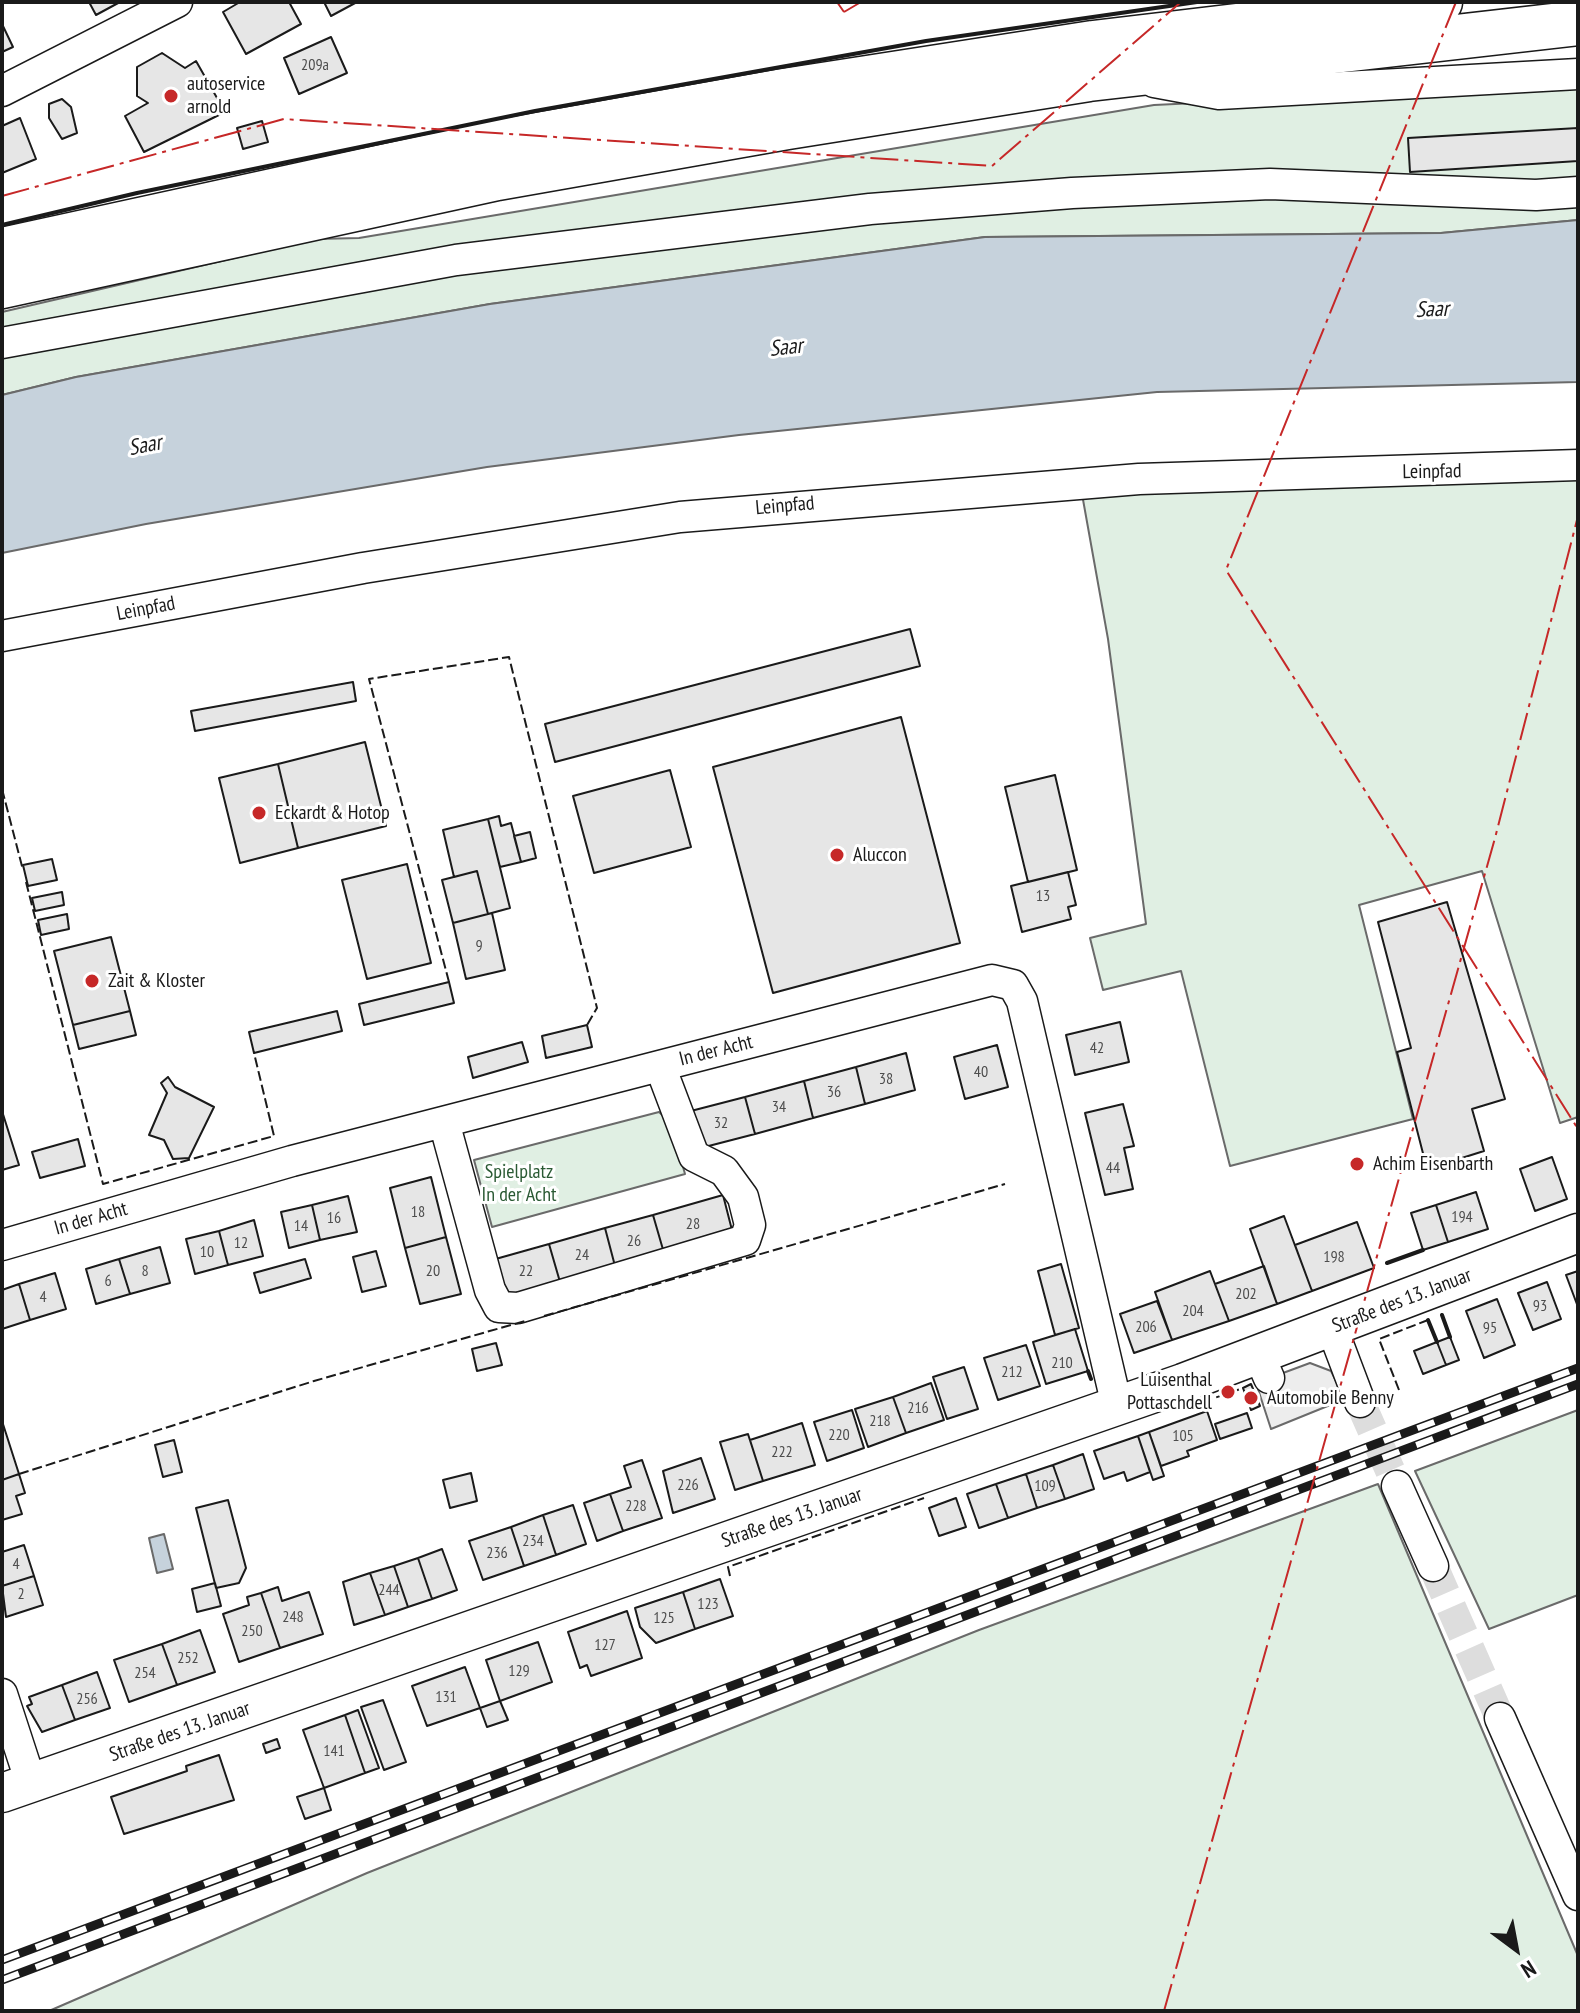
<!DOCTYPE html>
<html>
<head>
<meta charset="utf-8">
<style>
  body { margin:0 }
  #map { position:relative; width:1580px; height:2013px; overflow:hidden; background:#fff; font-family:"PT Sans Narrow",sans-serif }
  canvas { display:block }
  .frame { position:absolute; inset:0; border:4px solid #1a1a1a; pointer-events:none }
  .north { position:absolute; left:1476px; top:1909px; width:80px; height:80px; -webkit-text-stroke:6px #fff; paint-order:stroke; rotate:148deg; font-size:22px; font-weight:700; line-height:32px; text-align:center; color:#1a1a1a }
  .north::after { content:''; display:block; margin:auto; width:28px; height:36px; background:#1a1a1a; clip-path:polygon(50% 0,100% 100%,50% 72%,0 100%) }
</style>
</head>
<body>
<div id="map">
<canvas width="1580" height="2013"></canvas>
<div class="frame"></div>
<div class="north">N</div>
</div>
<script>
const g = document.querySelector('canvas').getContext('2d');
g.lineJoin = 'round';
function fillPath(path, color) { g.fillStyle = color; g.fill(path, 'evenodd'); }
const toPath = rows => new Path2D(rows.map(r => 'M' + r).join(''));
function trace(path, color, width, dash) { g.strokeStyle = color; g.lineWidth = width; g.lineCap = dash ? 'butt' : 'round'; g.setLineDash(dash || []); g.stroke(path); }
function label(font, color, halo, rows, align = 'center') {
  g.font = font + ' "PT Sans Narrow",sans-serif'; g.lineWidth = 6; g.setLineDash([]); g.textBaseline = 'middle'; g.strokeStyle = halo; g.fillStyle = color; for (const [text, x, y, turn = 0] of rows) {
    g.save(); g.translate(x, y); g.rotate((+turn || 0) * Math.PI / 180); g.textAlign = isNaN(turn) ? turn : align; if (halo) g.strokeText(text, 0, 0); g.fillText(text, 0, 0); g.restore();
  }
}
const green = toPath([
  [1578,85,1578,220,1441,233,985,237,490,304,76,377,2,395,2,312,316,239,359,238,1154,105,1578,85],
  [1578,472,1578,1117,1560,1123,1482,871,1359,905,1413,1119,1230,1166,1181,971,1103,990,1090,938,1146,924,1108,639,1082,494,1578,472],
  [659,1112,671,1123,685,1174,492,1227,474,1160,659,1112],
  [1578,1410,1578,1595,1489,1629,1415,1471,1578,1410],
  [1378,1484,1578,1956,1578,2011,49,2011,367,1873,979,1630,1378,1484]
]);
const parking = toPath([
  [1310,1363,1331,1371,1345,1399,1271,1429,1256,1383,1310,1363]
]);
const water = toPath([
  [1578,220,1578,382,1157,392,739,435,487,467,146,524,2,553,2,395,76,377,490,304,985,237,1441,233,1578,220],
  [164,1534,173,1569,157,1573,149,1538,164,1534]
]);
const building = toPath([
  [89,2,120,2,96,15,89,2],
  [240,2,289,2,301,24,246,54,223,12,240,2],
  [324,2,357,2,331,16,324,2],
  [2,24,13,47,2,52,2,24],
  [331,37,347,73,299,94,284,58,331,37],
  [162,53,185,68,196,61,225,112,144,152,125,116,148,103,137,96,137,67,162,53],
  [62,99,71,107,77,133,62,139,49,118,49,104,62,99],
  [20,118,36,159,2,173,2,126,20,118],
  [262,121,268,142,243,149,237,128,262,121],
  [1578,128,1578,161,1410,172,1408,138,1578,128],
  [910,629,920,666,555,762,545,724,910,629],
  [353,682,356,701,195,731,191,711,353,682],
  [901,717,960,943,773,993,713,767,901,717],
  [365,742,386,826,298,848,278,764,365,742],
  [278,764,298,848,240,863,219,778,278,764],
  [670,770,691,847,594,873,573,796,670,770],
  [1055,775,1077,870,1028,882,1005,787,1055,775],
  [499,816,501,826,511,823,521,862,500,867,488,819,499,816],
  [488,819,510,908,488,914,477,871,454,877,443,830,488,819],
  [530,832,536,858,521,862,514,836,530,832],
  [52,859,57,880,28,886,23,865,52,859],
  [407,864,431,963,367,979,342,880,407,864],
  [477,871,488,914,453,923,442,880,477,871],
  [1068,872,1076,905,1068,907,1071,919,1022,932,1011,886,1068,872],
  [62,892,64,905,35,911,32,898,62,892],
  [1447,902,1505,1099,1472,1109,1484,1151,1427,1169,1397,1052,1411,1048,1378,922,1447,902],
  [492,913,505,970,466,979,453,923,492,913],
  [67,914,69,929,41,935,38,920,67,914],
  [111,937,130,1011,73,1025,54,951,111,937],
  [449,982,454,1003,364,1025,359,1004,449,982],
  [130,1011,136,1035,79,1049,73,1025,130,1011],
  [337,1011,342,1031,254,1053,249,1032,337,1011],
  [1120,1022,1129,1062,1075,1075,1066,1035,1120,1022],
  [587,1025,592,1047,546,1058,542,1036,587,1025],
  [522,1042,528,1062,473,1078,468,1057,522,1042],
  [997,1045,1008,1087,965,1099,954,1057,997,1045],
  [906,1053,915,1090,865,1104,856,1067,906,1053],
  [856,1067,865,1104,813,1118,804,1081,856,1067],
  [168,1077,175,1087,214,1107,189,1158,173,1159,164,1140,149,1135,167,1093,161,1083,168,1077],
  [804,1081,813,1118,755,1134,745,1097,804,1081],
  [745,1097,755,1134,697,1149,687,1112,745,1097],
  [1123,1104,1134,1146,1124,1148,1133,1189,1105,1195,1085,1113,1123,1104],
  [2,1111,19,1165,2,1170,2,1111],
  [78,1139,85,1166,40,1178,32,1152,78,1139],
  [1552,1157,1567,1199,1535,1211,1520,1169,1552,1157],
  [431,1177,446,1237,405,1248,390,1188,431,1177],
  [1476,1192,1488,1229,1448,1242,1436,1205,1476,1192],
  [723,1195,733,1234,664,1253,653,1215,723,1195],
  [348,1196,357,1232,320,1240,312,1205,348,1196],
  [312,1205,320,1240,289,1248,281,1212,312,1205],
  [1436,1205,1448,1242,1423,1250,1411,1213,1436,1205],
  [653,1215,664,1253,615,1266,605,1228,653,1215],
  [1284,1216,1312,1291,1277,1304,1250,1229,1284,1216],
  [254,1220,263,1256,228,1265,219,1231,254,1220],
  [1357,1222,1374,1268,1312,1291,1295,1245,1357,1222],
  [605,1228,615,1266,560,1282,549,1244,605,1228],
  [219,1231,228,1265,195,1274,186,1239,219,1231],
  [446,1237,461,1294,420,1304,405,1248,446,1237],
  [549,1244,560,1282,502,1298,492,1260,549,1244],
  [160,1247,170,1283,130,1294,119,1259,160,1247],
  [376,1251,386,1286,362,1292,353,1257,376,1251],
  [119,1259,130,1294,96,1304,86,1269,119,1259],
  [305,1259,311,1278,260,1293,254,1273,305,1259],
  [1061,1264,1079,1328,1055,1335,1038,1271,1061,1264],
  [1264,1266,1277,1304,1229,1321,1215,1284,1264,1266],
  [1210,1271,1229,1321,1172,1340,1155,1292,1210,1271],
  [1578,1271,1578,1307,1566,1275,1578,1271],
  [55,1273,66,1309,30,1320,19,1284,55,1273],
  [1547,1282,1561,1319,1533,1330,1518,1293,1547,1282],
  [19,1284,30,1320,2,1329,2,1290,19,1284],
  [1497,1299,1515,1345,1484,1358,1466,1311,1497,1299],
  [1157,1301,1172,1340,1134,1353,1120,1314,1157,1301],
  [1075,1329,1088,1371,1046,1384,1033,1342,1075,1329],
  [1450,1337,1459,1360,1446,1365,1437,1342,1450,1337],
  [1437,1342,1446,1365,1423,1374,1414,1351,1437,1342],
  [496,1343,502,1365,477,1371,472,1349,496,1343],
  [1026,1345,1040,1386,998,1400,984,1358,1026,1345],
  [964,1367,978,1409,947,1419,933,1377,964,1367],
  [931,1383,944,1420,906,1433,893,1397,931,1383],
  [1251,1384,1260,1406,1251,1410,1243,1388,1251,1384],
  [893,1397,906,1433,868,1447,855,1409,893,1397],
  [852,1410,864,1448,827,1461,814,1422,852,1410],
  [1207,1411,1217,1440,1187,1451,1189,1456,1161,1466,1149,1432,1207,1411],
  [1247,1413,1252,1428,1220,1439,1215,1424,1247,1413],
  [2,1421,19,1474,2,1480,2,1421],
  [802,1423,815,1465,763,1481,750,1440,802,1423],
  [1149,1432,1164,1476,1153,1480,1138,1436,1149,1432],
  [748,1434,763,1481,735,1490,720,1442,748,1434],
  [1138,1436,1150,1472,1127,1481,1124,1472,1104,1479,1094,1451,1138,1436],
  [174,1440,182,1472,163,1477,155,1445,174,1440],
  [1083,1454,1094,1489,1065,1499,1053,1465,1083,1454],
  [701,1458,715,1499,673,1513,663,1471,701,1458],
  [642,1460,662,1518,623,1531,610,1494,631,1487,624,1466,642,1460],
  [1053,1465,1065,1499,1037,1508,1026,1474,1053,1465],
  [471,1473,477,1501,450,1508,443,1480,471,1473],
  [19,1474,25,1493,16,1496,22,1514,2,1520,2,1480,19,1474],
  [1026,1474,1037,1508,1008,1518,996,1484,1026,1474],
  [996,1484,1008,1518,979,1528,967,1494,996,1484],
  [610,1494,623,1531,597,1541,584,1503,610,1494],
  [956,1498,966,1527,939,1536,929,1508,956,1498],
  [228,1500,246,1568,239,1583,216,1588,196,1508,228,1500],
  [573,1505,586,1544,556,1555,543,1515,573,1505],
  [543,1515,556,1555,524,1566,511,1527,543,1515],
  [511,1527,524,1566,483,1580,469,1541,511,1527],
  [24,1545,34,1576,2,1586,2,1552,24,1545],
  [442,1549,457,1590,432,1599,418,1558,442,1549],
  [418,1558,432,1599,408,1607,394,1566,418,1558],
  [394,1566,408,1607,385,1615,370,1573,394,1566],
  [370,1573,385,1615,354,1625,343,1582,370,1573],
  [34,1576,43,1605,6,1617,2,1586,34,1576],
  [720,1579,733,1616,695,1629,683,1592,720,1579],
  [215,1583,221,1606,197,1612,192,1589,215,1583],
  [278,1587,282,1601,309,1592,323,1634,280,1648,261,1593,278,1587],
  [683,1592,695,1629,656,1643,640,1627,635,1608,683,1592],
  [261,1593,280,1648,239,1662,223,1614,249,1605,247,1597,261,1593],
  [627,1611,642,1658,591,1676,587,1665,580,1668,568,1632,627,1611],
  [200,1630,215,1672,177,1685,162,1644,200,1630],
  [538,1642,552,1682,500,1701,486,1660,538,1642],
  [162,1644,177,1685,129,1702,114,1660,162,1644],
  [465,1667,480,1708,427,1726,412,1686,465,1667],
  [97,1672,110,1708,75,1720,62,1685,97,1672],
  [62,1685,75,1720,42,1732,27,1706,32,1704,29,1697,62,1685],
  [383,1700,406,1762,384,1770,361,1707,383,1700],
  [500,1701,508,1720,487,1727,480,1708,500,1701],
  [358,1710,379,1768,365,1773,345,1715,358,1710],
  [345,1715,365,1773,324,1788,303,1730,345,1715],
  [277,1739,280,1748,266,1753,263,1744,277,1739],
  [219,1755,234,1800,124,1834,111,1797,187,1771,186,1766,219,1755],
  [324,1788,331,1810,305,1819,297,1797,324,1788]
]);
const minorTunnel = toPath([
  [1360,1402,1397,1486],
  [1433,1566,1500,1718]
]);
const minor = toPath([
  [1154,82,1219,94,1578,74],
  [2,91,177,2],
  [2,343,456,260,870,209,1072,193,1270,184,1536,195,1578,192],
  [2,636,363,568,680,517,1139,479,1578,465],
  [444,1122,490,1290,499,1307,518,1308,745,1240,750,1225,743,1197,724,1171,694,1156,660,1066],
  [2,1245,292,1161,992,980,1013,985,1022,1001,1117,1406],
  [1332,1328,1360,1402],
  [1259,1355,1269,1378],
  [1397,1486,1433,1566],
  [2,1694,31,1783],
  [1500,1718,1578,1895]
]);
const major = toPath([
  [2,1793,1183,1383,1578,1233]
]);
const highway = toPath([
  [2,250,488,144,784,91,1093,43,1440,2],
  [2,286,497,178,787,127,1089,79,1578,23]
]);
const rail = toPath([
  [2,1960,1578,1368],
  [2,1980,1578,1384]
]);
const fence = toPath([
  [2,789,23,870],
  [26,882,103,1184,274,1136,254,1053],
  [449,982,369,679,509,657,597,1008,587,1025],
  [544,1316,1005,1184],
  [1399,1390,1379,1339,1428,1320],
  [1203,1402,1243,1388],
  [19,1474,314,1381,525,1321],
  [730,1576,728,1567,924,1498]
]);
const wall = toPath([
  [2,225,137,193,535,111,926,41,1197,2],
  [1387,1263,1423,1250],
  [1442,1315,1450,1337],
  [1428,1320,1437,1342],
  [1088,1371,1091,1379]
]);
const power = toPath([
  [837,2,844,12],
  [1456,2,1226,570,1578,1129],
  [844,12,861,2],
  [2,196,284,119,992,166,1181,2],
  [1164,2011,1495,838,1578,516]
]);
const markers = [
  [171,96,8,"#c62828"],
  [259,813,8,"#c62828"],
  [837,855,8,"#c62828"],
  [92,981,8,"#c62828"],
  [1357,1164,8,"#c62828"],
  [1228,1392,8,"#c62828"],
  [1251,1398,8,"#c62828"]
];
const numberNames = [
  ["209a",315,65],
  ["13",1043,896],
  ["9",479,946],
  ["42",1097,1048],
  ["40",981,1072],
  ["38",886,1079],
  ["36",834,1092],
  ["34",779,1107],
  ["32",721,1123],
  ["44",1113,1168],
  ["18",418,1212],
  ["194",1462,1217],
  ["16",334,1218],
  ["28",693,1224],
  ["14",301,1226],
  ["26",634,1241],
  ["12",241,1243],
  ["10",207,1252],
  ["24",582,1255],
  ["198",1334,1257],
  ["8",145,1271],
  ["20",433,1271],
  ["22",526,1271],
  ["6",108,1281],
  ["202",1246,1294],
  ["4",43,1297],
  ["93",1540,1306],
  ["204",1193,1311],
  ["206",1146,1327],
  ["95",1490,1328],
  ["210",1062,1363],
  ["212",1012,1372],
  ["216",918,1408],
  ["218",880,1421],
  ["220",839,1435],
  ["105",1183,1436],
  ["222",782,1452],
  ["226",688,1485],
  ["109",1045,1486],
  ["228",636,1506],
  ["234",533,1541],
  ["236",497,1553],
  ["4",16,1564],
  ["244",389,1590],
  ["2",21,1594],
  ["123",708,1604],
  ["248",293,1617],
  ["125",664,1618],
  ["250",252,1631],
  ["127",605,1645],
  ["252",188,1658],
  ["129",519,1671],
  ["254",145,1673],
  ["131",446,1697],
  ["256",87,1699],
  ["141",334,1751]
];
const poiNames = [
  ["autoservice",187,84],
  ["arnold",187,107],
  ["Eckardt & Hotop",275,813],
  ["Aluccon",853,855],
  ["Zait & Kloster",108,981],
  ["Achim Eisenbarth",1373,1164],
  ["Luisenthal",1212,1380,"right"],
  ["Pottaschdell",1212,1403,"right"],
  ["Automobile Benny",1267,1398]
];
const streetNames = [
  ["Leinpfad",1432,472,-1],
  ["Leinpfad",785,506,-5],
  ["Leinpfad",146,609,-11],
  ["In der Acht",716,1051,-14],
  ["In der Acht",91,1219,-16],
  ["Straße des 13. Januar",1402,1301,-21],
  ["Straße des 13. Januar",792,1518,-19],
  ["Straße des 13. Januar",180,1732,-19]
];
const parkNames = [
  ["Spielplatz",519,1172],
  ["In der Acht",519,1195]
];
const waterNames = [
  ["Saar",1432,310,-2],
  ["Saar",786,348,-6],
  ["Saar",145,446,-11]
];
fillPath(green, '#e0efe3');
trace(green, '#6a6a6a', 2);
fillPath(parking, '#ededed');
trace(parking, '#6a6a6a', 2);
fillPath(water, '#c6d2dc');
trace(water, '#6a6a6a', 2);
fillPath(building, '#e6e6e6');
trace(building, '#1a1a1a', 2);
trace(minorTunnel, '#ddd', 30, [30, 15]);
trace(minor, '#1a1a1a', 33);
trace(major, '#1a1a1a', 41);
trace(highway, '#1a1a1a', 47);
trace(minor, '#fff', 30);
trace(major, '#fff', 38);
trace(highway, '#fff', 44);
trace(rail, '#1a1a1a', 9);
trace(rail, '#fff', 6, [18]);
trace(fence, '#1a1a1a', 2, [10, 4]);
trace(wall, '#1a1a1a', 4);
trace(power, '#c62828', 2, [28, 6, 4, 6]);
for (const [x, y, r, color] of markers) { const dot = new Path2D(); dot.arc(x, y, r, 0, 2 * Math.PI); g.fillStyle = color; g.fill(dot); trace(dot, '#fff', 3); }
label('16px', '#4d4d4d', null, numberNames);
label('20px', '#1a1a1a', '#fff', poiNames, 'left');
label('20px', '#1a1a1a', '#fff', streetNames);
label('20px', '#2b5a34', '#fff', parkNames);
label('italic 22px', '#1a1a1a', '#fff', waterNames);
</script>
</body>
</html>
